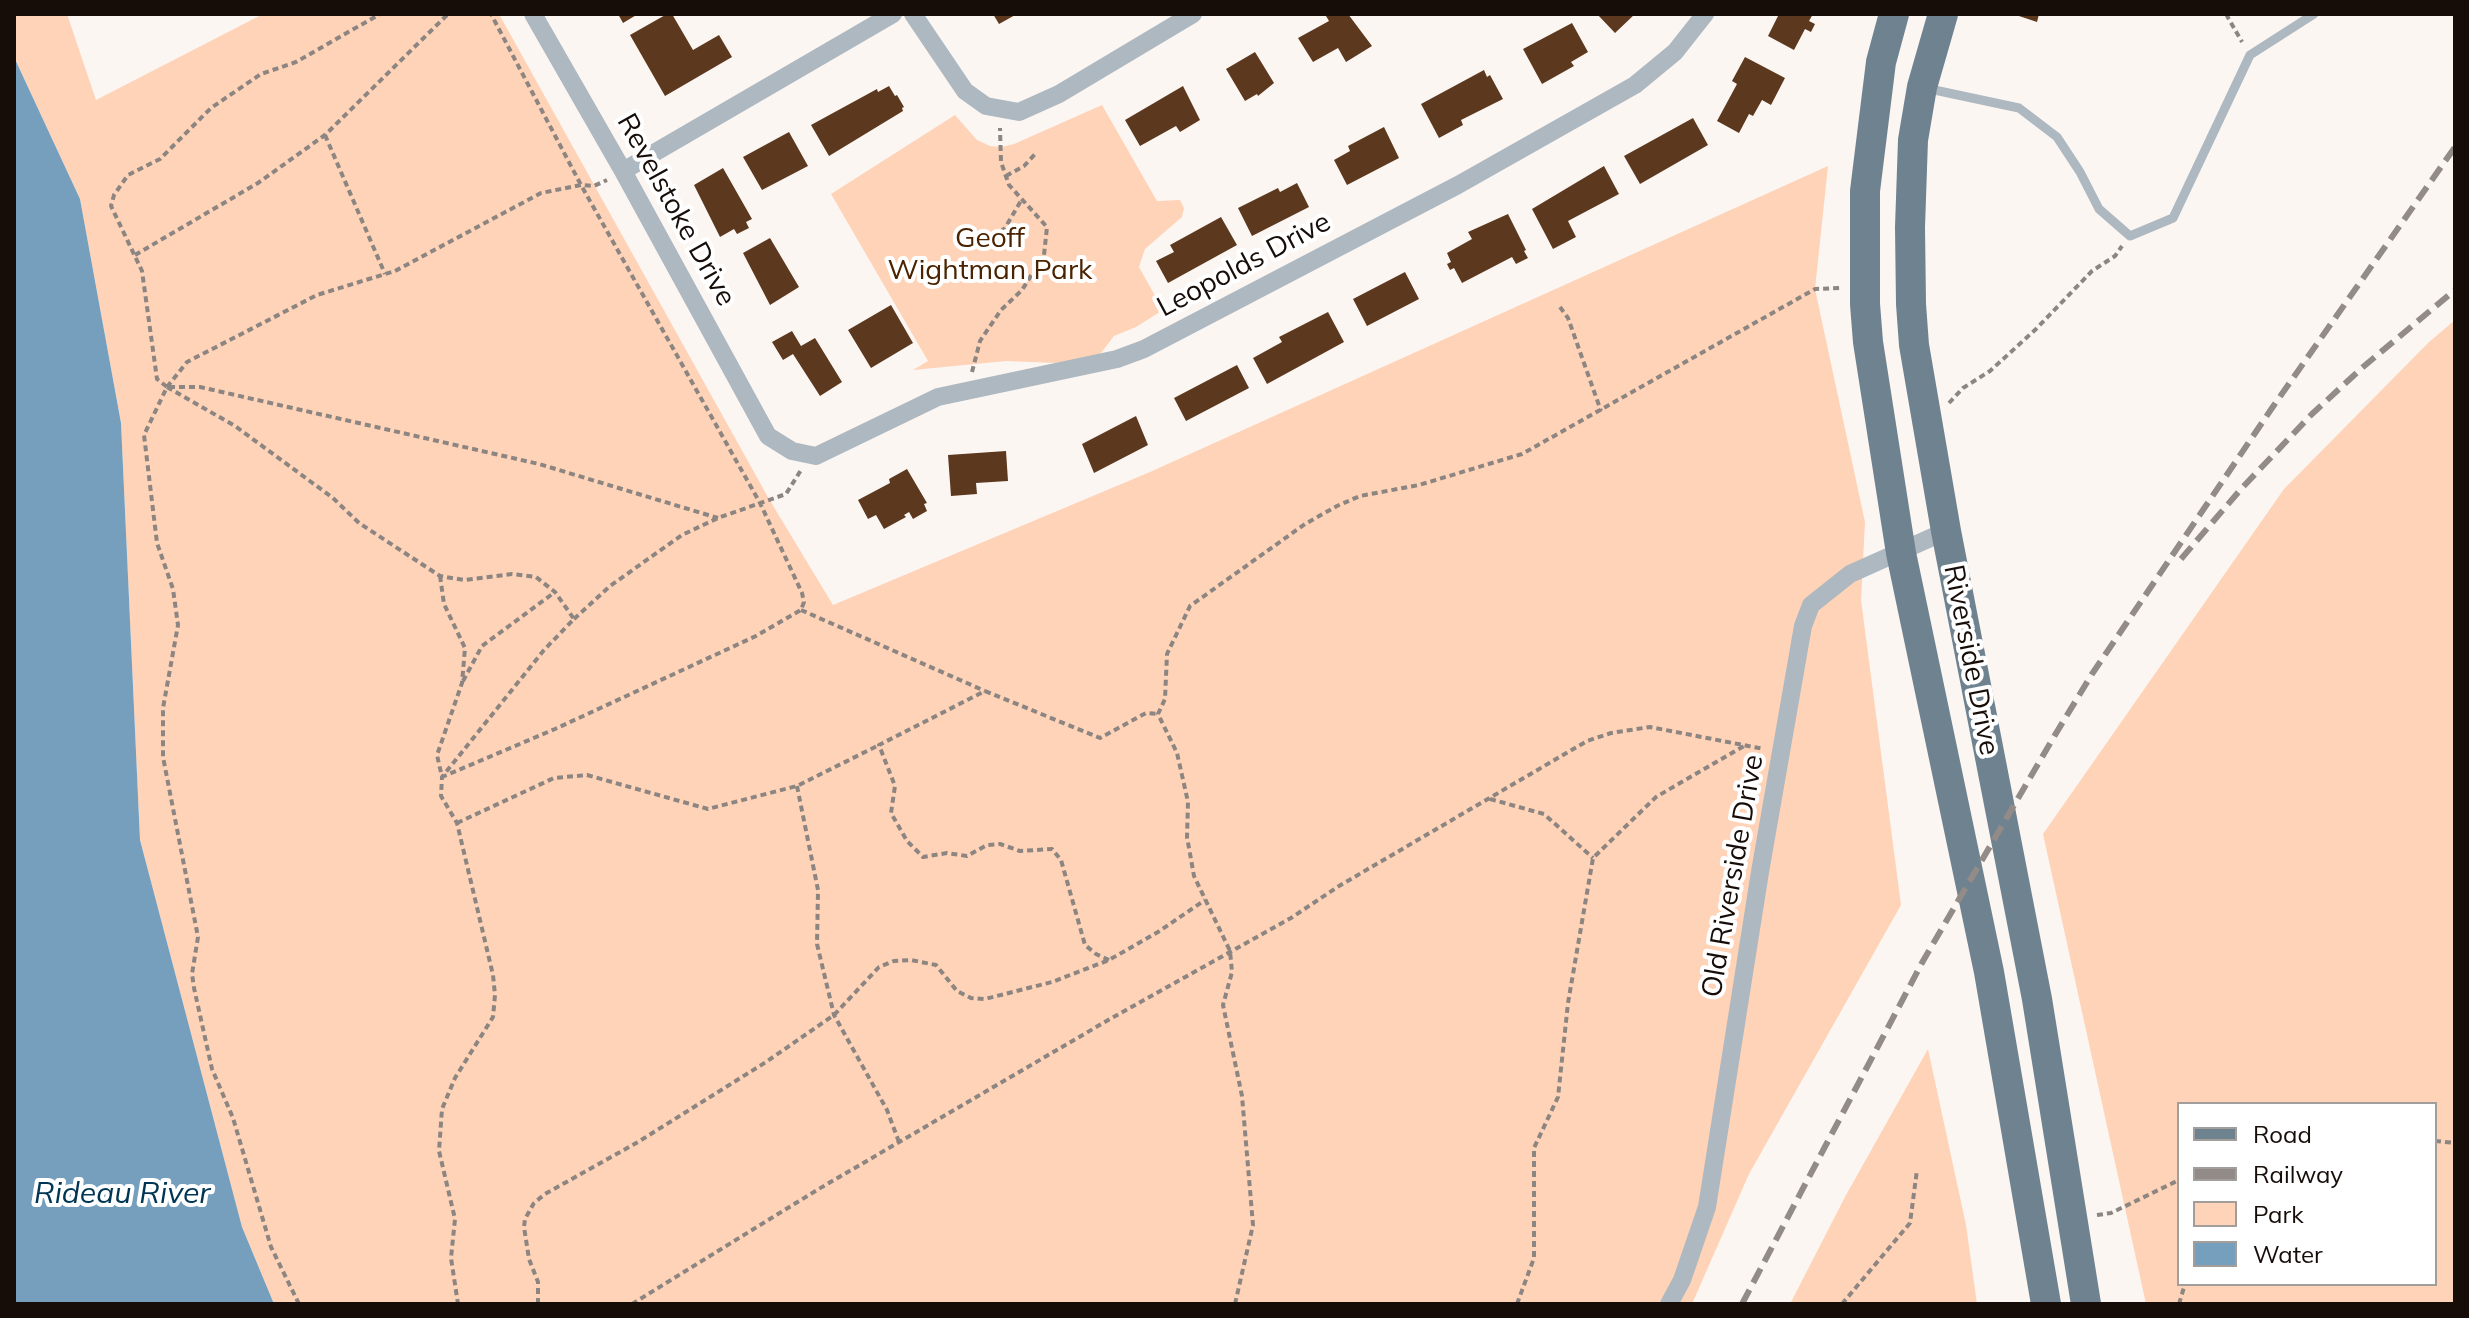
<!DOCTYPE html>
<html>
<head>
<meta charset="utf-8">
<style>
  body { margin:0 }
  #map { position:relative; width:2469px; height:1318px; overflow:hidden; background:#fcf6f3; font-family:Mulish,sans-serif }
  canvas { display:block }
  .frame { position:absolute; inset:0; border:16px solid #160d08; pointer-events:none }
  .legend { position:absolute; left:2177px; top:1102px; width:260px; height:184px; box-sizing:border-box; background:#fff; border:2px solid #a29e9c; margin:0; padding:10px 14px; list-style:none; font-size:24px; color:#160d08 }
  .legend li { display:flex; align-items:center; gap:16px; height:40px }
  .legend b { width:40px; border:2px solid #a29e9c }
</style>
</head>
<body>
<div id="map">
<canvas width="2469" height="1318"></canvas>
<div class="frame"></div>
<ul class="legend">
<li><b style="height:10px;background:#6f8290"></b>Road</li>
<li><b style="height:10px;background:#928b87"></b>Railway</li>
<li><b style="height:22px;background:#ffd3b7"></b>Park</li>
<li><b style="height:22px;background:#759fbd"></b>Water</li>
</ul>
</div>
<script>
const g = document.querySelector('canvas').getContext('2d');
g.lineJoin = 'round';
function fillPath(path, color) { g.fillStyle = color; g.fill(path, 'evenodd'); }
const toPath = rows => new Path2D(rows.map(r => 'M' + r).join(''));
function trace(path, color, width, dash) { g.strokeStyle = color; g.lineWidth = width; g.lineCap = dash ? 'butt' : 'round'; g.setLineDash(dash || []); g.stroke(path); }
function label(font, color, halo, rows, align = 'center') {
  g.font = font + ' Mulish,sans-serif'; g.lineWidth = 8; g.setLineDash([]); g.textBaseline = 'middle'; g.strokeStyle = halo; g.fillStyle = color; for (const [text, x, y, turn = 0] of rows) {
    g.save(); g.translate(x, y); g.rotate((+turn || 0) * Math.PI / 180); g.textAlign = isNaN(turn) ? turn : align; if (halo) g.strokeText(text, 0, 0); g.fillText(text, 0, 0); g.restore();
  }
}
const green = toPath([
  [14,14,67,14,96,100,263,14,499,14,769,499,833,605,1150,472,1828,166,1815,289,1865,522,1861,600,1901,905,1749,1174,1692,1304,274,1304,242,1227,140,840,121,423,80,199,14,57],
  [1102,105,1157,201,1180,200,1184,208,1182,217,1145,249,1139,267,1163,310,1136,327,1114,336,1101,353,1093,357,1056,363,1006,361,913,370,928,361,831,194,955,115,977,140,990,146,1001,147,1014,144],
  [2455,320,2455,1304,2146,1304,2043,834,2284,489,2429,342],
  [2179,1104,2435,1104,2435,1284,2179,1284],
  [1928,1049,1966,1225,1977,1304,1790,1304,1846,1195]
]);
const water = toPath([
  [14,57,80,199,121,423,140,840,242,1227,274,1304,14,1304]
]);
const building = toPath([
  [618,14,638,14,623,23],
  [667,14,672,14,693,50,719,35,732,57,665,96,630,35],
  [993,14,1017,14,999,24],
  [1328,14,1348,14,1372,46,1346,62,1338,48,1313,62,1298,38,1329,21,1326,16],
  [1597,14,1635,14,1615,33],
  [1779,14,1813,14,1809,21,1815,24,1811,32,1805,29,1794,50,1768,36],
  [2013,14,2039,14,2037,22],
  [1572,23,1588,52,1571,62,1574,66,1542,84,1523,49],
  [1255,52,1274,83,1258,96,1257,94,1245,101,1226,69],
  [1745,57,1785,78,1771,105,1762,100,1753,116,1749,114,1739,133,1717,121,1737,84,1732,81],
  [1484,70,1487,77,1490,75,1503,99,1461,120,1463,125,1439,138,1421,104],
  [889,86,895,96,897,95,904,107,902,108,903,111,829,156,811,125,877,89,878,92],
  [1183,86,1200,120,1180,132,1176,126,1140,146,1125,120],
  [1693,118,1708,145,1640,184,1624,156],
  [1384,127,1399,158,1347,185,1334,160,1350,151,1348,146],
  [789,132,808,166,762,190,743,157],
  [1604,166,1619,194,1568,221,1576,237,1553,249,1532,209],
  [723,168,752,219,746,222,749,228,737,234,734,229,720,237,694,185],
  [1297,183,1309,207,1252,236,1238,208,1278,188,1280,192],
  [1508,214,1526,250,1524,251,1528,258,1516,264,1512,257,1462,283,1454,268,1450,270,1447,264,1451,262,1447,253,1472,239,1468,232],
  [1221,217,1237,245,1168,283,1156,261,1174,252,1170,245],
  [770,238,799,287,770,305,743,253],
  [1405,272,1419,299,1367,326,1353,299],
  [891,305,913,343,871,368,848,330],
  [1328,312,1344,342,1267,384,1253,358,1282,342,1279,337],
  [792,331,801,346,815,338,842,382,820,396,793,354,783,360,772,342],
  [1237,365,1249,388,1186,421,1174,398],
  [1136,416,1148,445,1094,473,1082,444],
  [1006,451,1008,481,976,483,977,494,951,496,948,455],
  [907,469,927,503,924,504,927,511,913,519,909,512,904,515,906,517,884,529,876,515,868,519,858,500,890,483,889,479]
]);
const path = toPath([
  [2226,14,2242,42],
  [325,135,385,274],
  [1006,176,1024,166,1037,152],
  [993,238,1005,228,1022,199],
  [135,255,258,183,325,135,448,14],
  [1560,307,1568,318,1601,411],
  [972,372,980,341,1001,310,1022,290,1044,255,1047,227,1009,185,1001,162,1000,128],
  [167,387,235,426,333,498,359,523,440,576,464,580,512,574,536,577,555,592,574,619,544,650,442,777,441,796,457,823,493,975,495,995,493,1017,455,1078,442,1109,439,1151,455,1219,451,1258,458,1304],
  [167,387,187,362,317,295,395,271,541,193,581,185,594,186,607,180],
  [169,387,200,387,539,464,718,518],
  [1949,403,1963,388,1990,371,2036,329,2092,271,2115,256,2122,246],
  [440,576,444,604,465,648,462,683,437,755,442,777,555,729,756,636,801,610,804,602,802,593,760,503,581,185,491,14],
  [801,610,985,691],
  [574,619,610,586,682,535,718,518,786,494,801,470],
  [463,681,482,646,555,592],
  [797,786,818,890,817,944,834,1015,887,1110,899,1142],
  [1490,799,1544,814,1593,858],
  [457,823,554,778,587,775,708,809,797,786,879,745],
  [1109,960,1096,954,1085,945,1061,860,1052,849,1020,851,1000,844,987,845,967,856,947,853,923,857,907,841,891,813,895,786,879,745,985,691,1100,738,1146,713,1158,714],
  [2435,1141,2455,1143],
  [2097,1215,2111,1213,2179,1180],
  [299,1304,271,1247,233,1118,212,1069,194,988,192,974,198,937,163,757,163,708,178,625,173,589,157,543,144,435,167,387,157,379,142,271,111,206,114,195,128,175,160,159,211,108,261,74,296,62,380,14],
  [538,1304,538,1282,529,1259,524,1227,525,1219,534,1203,545,1194,638,1142,766,1062,834,1015,879,967,894,961,911,960,936,965,957,991,971,998,985,999,1052,982,1109,960,1158,932,1205,900],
  [632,1304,817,1190,1110,1019,1291,918,1339,886,1587,741,1611,733,1650,727,1764,749],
  [1235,1304,1253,1225,1242,1096,1223,1005,1232,972,1230,951,1194,876,1187,837,1188,802,1177,753,1158,714,1165,699,1167,654,1190,606,1305,524,1337,506,1360,496,1419,485,1522,454,1815,289,1840,288],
  [1517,1304,1534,1258,1534,1148,1558,1097,1568,1003,1593,858,1656,797,1744,746],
  [1842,1304,1910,1223,1917,1170],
  [2179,1304,2185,1284]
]);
const lane = toPath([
  [1925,88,2019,108,2057,137,2080,172,2099,209,2130,236,2173,218,2250,55,2314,14]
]);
const street = toPath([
  [533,14,623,171,768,436,792,451,816,456,938,397,1117,359,1144,349,1458,185,1635,85,1675,52,1705,14],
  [913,14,965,91,986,106,1019,112,1059,94,1193,14],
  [623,171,893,14],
  [1669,1304,1682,1280,1707,1207,1760,872,1803,626,1811,605,1850,574,1946,531]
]);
const primary = toPath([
  [1894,14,1881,62,1865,191,1865,304,1868,342,1901,553,1989,972,2046,1304],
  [1943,14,1922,87,1913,140,1910,227,1911,304,1914,345,1946,531,2037,999,2086,1304]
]);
const rail = toPath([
  [2181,559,2241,489,2312,414,2363,367,2455,290],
  [1742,1304,1923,961,2055,735,2092,674,2272,408,2455,147]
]);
const streetNames = [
  ["Revelstoke Drive",676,210,61],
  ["Leopolds Drive",1244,265,-28],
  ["Riverside Drive",1971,660,79],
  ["Old Riverside Drive",1733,876,-80]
];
const parkNames = [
  ["Geoff",990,239],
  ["Wightman Park",990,271]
];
const waterNames = [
  ["Rideau River",122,1194]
];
fillPath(green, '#ffd3b7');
fillPath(water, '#759fbd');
fillPath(building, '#5c381f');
trace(path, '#8c8581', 4, [6, 4]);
trace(lane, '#adb8c0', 9);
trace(street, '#adb8c0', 18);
trace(primary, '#6f8290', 30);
trace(rail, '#928b87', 6, [16, 8]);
label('28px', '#160d08', '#fff', streetNames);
label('28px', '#4b2301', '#fff', parkNames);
label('italic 30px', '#003553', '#fff', waterNames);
</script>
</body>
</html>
